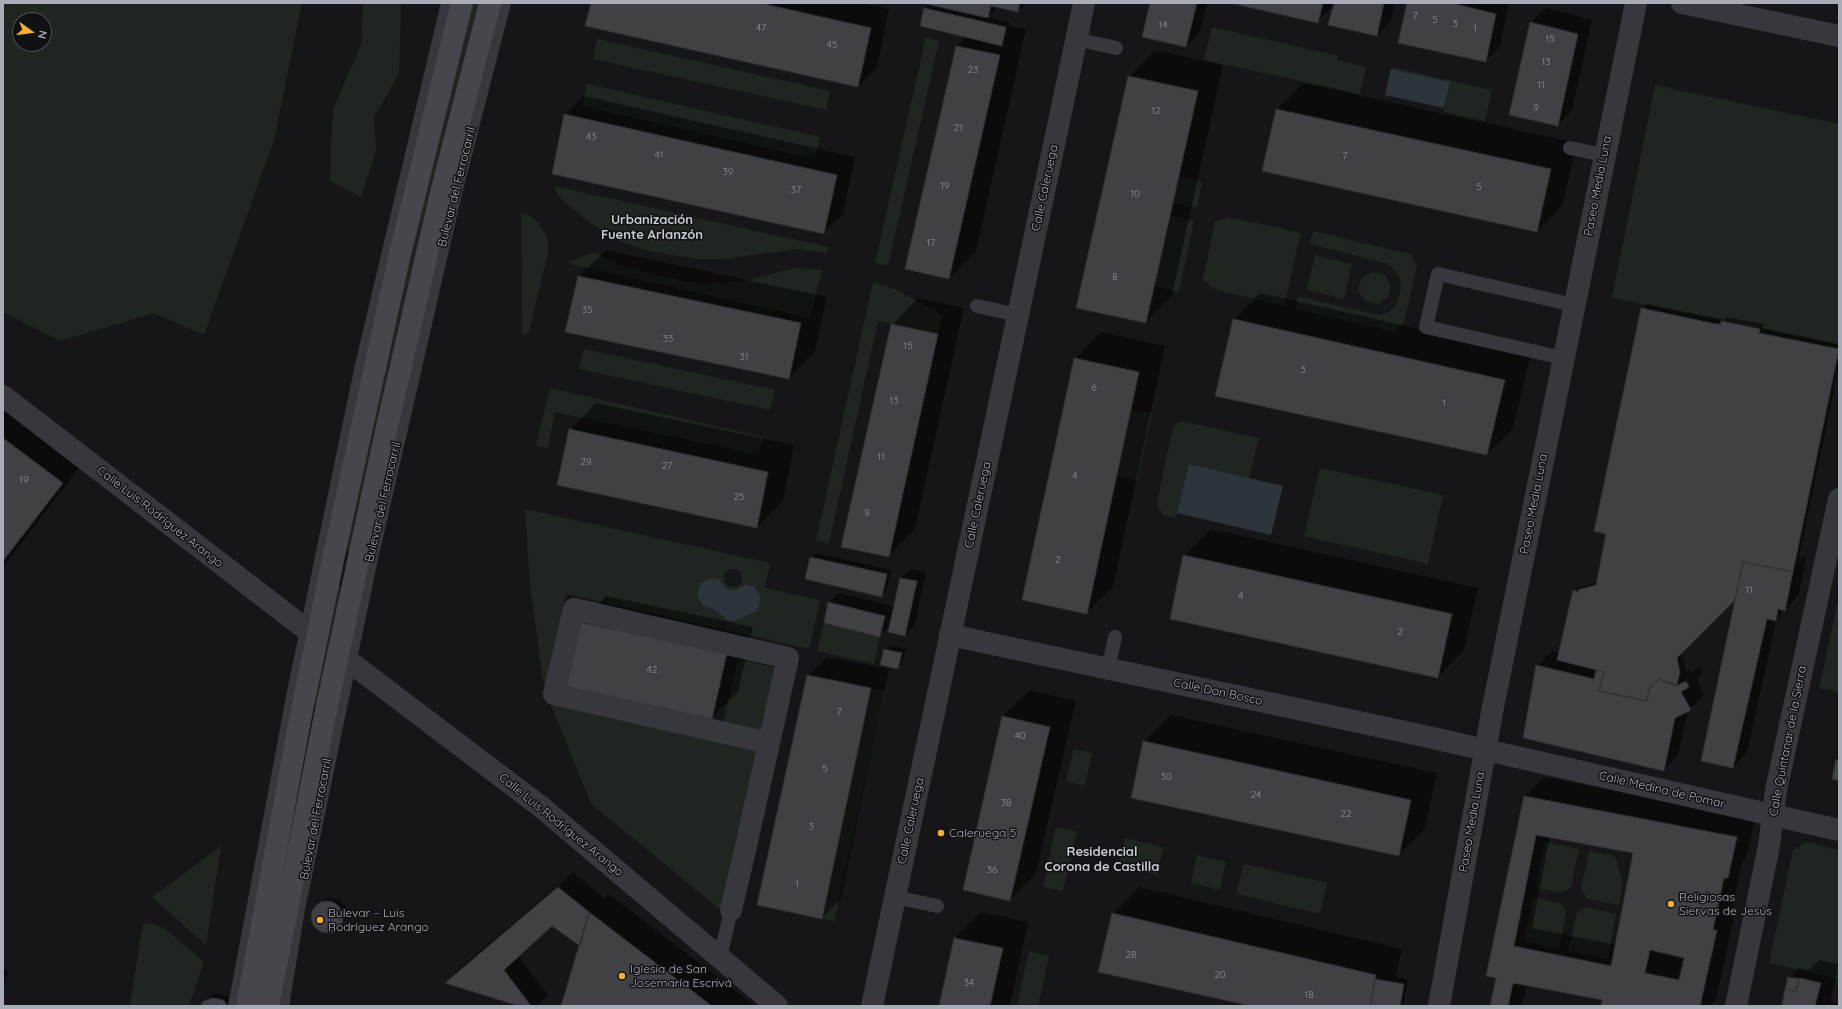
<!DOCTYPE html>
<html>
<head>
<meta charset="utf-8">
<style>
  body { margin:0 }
  #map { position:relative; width:1842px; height:1009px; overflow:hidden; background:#161618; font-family:Quicksand,sans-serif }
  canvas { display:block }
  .frame { position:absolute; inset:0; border:4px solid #a8adb8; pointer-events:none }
  .north { position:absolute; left:12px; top:12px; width:40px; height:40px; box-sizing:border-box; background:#111113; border:1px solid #4d4f55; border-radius:50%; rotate:104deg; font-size:11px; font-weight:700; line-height:16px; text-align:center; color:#a8adb8 }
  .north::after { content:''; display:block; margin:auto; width:14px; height:18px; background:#f2b134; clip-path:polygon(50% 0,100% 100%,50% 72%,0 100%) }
</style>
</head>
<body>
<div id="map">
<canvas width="1842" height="1009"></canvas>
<div class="frame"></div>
<div class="north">N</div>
</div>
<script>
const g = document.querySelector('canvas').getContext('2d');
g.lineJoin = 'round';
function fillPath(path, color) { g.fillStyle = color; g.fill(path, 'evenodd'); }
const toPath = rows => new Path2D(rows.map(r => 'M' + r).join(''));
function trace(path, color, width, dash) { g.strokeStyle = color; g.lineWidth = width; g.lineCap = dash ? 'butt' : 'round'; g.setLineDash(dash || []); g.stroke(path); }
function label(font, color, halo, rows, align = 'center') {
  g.font = font + ' Quicksand,sans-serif'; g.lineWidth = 3; g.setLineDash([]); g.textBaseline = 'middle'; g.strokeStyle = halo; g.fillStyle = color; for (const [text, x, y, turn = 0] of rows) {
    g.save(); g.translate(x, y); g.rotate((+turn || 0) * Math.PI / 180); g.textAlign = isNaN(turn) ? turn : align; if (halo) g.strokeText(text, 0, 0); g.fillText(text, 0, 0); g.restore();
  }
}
const green = toPath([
  [3,3,302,3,274,140,204,335,154,313,60,341,3,312],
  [20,20,44,20,44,44,20,44],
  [363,3,401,3,399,74,374,117,376,151,361,197,330,181,333,109,361,45],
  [472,3,480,3,388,371,350,551,344,550,367,436],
  [1212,27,1338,56,1337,60,1366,67,1360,94,1204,60],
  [926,37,939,41,888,266,875,263],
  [597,39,830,91,826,110,593,59],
  [1392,67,1492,90,1485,121,1444,112,1450,82,1391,69],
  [587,84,820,137,815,159,582,106],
  [1655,85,1839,124,1839,345,1612,298],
  [1179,176,1202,182,1197,208,1173,203],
  [555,186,828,247,827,253,797,249,725,259,696,259,649,251,622,242,586,220,562,200,555,191],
  [521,212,530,216,537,221,546,235,548,243,548,253,529,332,522,336],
  [1170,215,1194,221,1179,292,1154,286],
  [1229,217,1301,233,1284,306,1213,289,1203,279,1215,222],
  [1313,231,1410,254,1417,266,1404,322,1395,332,1295,309,1298,296,1378,315,1390,312,1397,303,1400,294,1401,284,1399,275,1388,264,1310,244],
  [595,252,619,265,651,274,691,282,721,283,753,279,794,268,822,270,810,318,566,263],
  [1315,255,1352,264,1344,299,1307,290],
  [1372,272,1385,275,1391,286,1388,297,1378,304,1367,302,1358,292,1361,278],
  [873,282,897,290,942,315,938,334,878,321,829,543,816,541],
  [584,349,775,390,770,410,579,369],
  [550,388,763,437,759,455,555,412,548,448,536,446],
  [1131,409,1152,413,1137,481,1117,476],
  [1181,421,1259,438,1249,478,1189,464,1176,518,1164,515,1158,508,1157,502,1172,431,1175,425],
  [1320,468,1443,495,1428,564,1304,536],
  [525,509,770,563,765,588,820,600,809,649,566,594,546,688,543,680,530,585],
  [729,569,737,569,742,574,742,582,736,587,729,587,724,581,724,574],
  [720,580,726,589,736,590,744,585,755,612,735,621,728,620,715,610],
  [338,586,344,587,319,707,312,705],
  [1839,596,1839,692,1819,688],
  [824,623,880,637,874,664,817,651],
  [738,659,777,668,762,733,723,724],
  [871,688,885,691,834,921,822,919],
  [550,702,758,748,722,911,591,804],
  [1074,749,1092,753,1085,786,1066,781],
  [1056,827,1077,832,1063,891,1043,887],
  [1125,838,1163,847,1157,875,1118,866],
  [1545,842,1579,849,1571,887,1562,893,1535,888],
  [1806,842,1839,850,1839,979,1769,963,1793,850],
  [221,846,206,945,152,897],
  [1589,851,1615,856,1623,883,1619,905,1587,899,1581,889],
  [1197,855,1226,862,1220,890,1191,883],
  [1244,864,1327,883,1320,914,1236,894],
  [1533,897,1560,903,1566,911,1559,949,1524,941],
  [1586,907,1616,914,1608,959,1568,951,1577,913],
  [143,922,163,927,204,962,189,1006,130,1006],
  [1029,951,1049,956,1038,1006,1017,1006]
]);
const water = toPath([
  [1391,69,1450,82,1444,108,1385,95],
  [1189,464,1283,486,1271,535,1177,513],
  [712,578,720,580,726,589,736,590,744,585,754,586,760,595,759,606,755,612,735,621,728,620,715,610,703,605,698,598,697,593,701,583]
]);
const shadow = toPath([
  [592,3,862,3,889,9,877,67,858,86],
  [926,3,1026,3,1018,11,998,7,988,17,1010,23,1010,26,1026,29,976,251,949,278,906,268,957,46,966,36,921,25,925,8,929,4],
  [1151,3,1207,3,1200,31,1186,46],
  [1234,3,1395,3,1391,21,1377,35,1334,5,1318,21],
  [1408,3,1509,3,1500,47,1485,61],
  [1546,8,1592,20,1572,110,1557,125,1510,114,1531,22],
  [1156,50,1223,65,1172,295,1145,322,1129,77],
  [1304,83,1577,143,1563,204,1537,231,1277,109],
  [584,96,855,157,843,214,824,232,565,115],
  [606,250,827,297,815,351,789,378,579,276],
  [1260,293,1531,354,1513,428,1487,454,1234,320],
  [918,298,964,308,915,529,888,556,892,325],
  [1647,304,1721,319,1724,320,1727,317,1764,324,1763,328,1839,344,1839,365,1799,557,1806,558,1799,595,1777,618,1747,752,1733,767,1736,597,1681,652,1685,666,1684,669,1691,673,1700,667,1703,672,1696,679,1704,695,1688,710,1678,755,1664,770,1537,666,1552,651,1560,653,1574,591,1579,586,1582,587,1598,582,1607,533,1642,309],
  [1101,332,1165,346,1113,587,1086,613,1075,359],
  [3,391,88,456,3,567],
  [596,403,794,445,783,501,757,527,570,430],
  [1211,529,1478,588,1464,650,1438,677,1184,556],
  [816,553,891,570,886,592,881,596,806,578,811,557],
  [911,569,926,572,915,625,905,635,891,625,880,635,829,603,838,593,895,606,901,578],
  [606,596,753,627,738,692,711,718,580,623],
  [890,645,906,649,902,663,898,668,882,664,885,649],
  [827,657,889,669,841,899,822,918,808,676],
  [1030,690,1076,701,1036,873,1010,900,1003,716],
  [1171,715,1437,773,1425,828,1398,855,1144,742],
  [1839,753,1839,780,1833,778,1837,759,1836,756],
  [1544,777,1755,819,1746,858,1742,862,1732,911,1735,912,1716,1000,1710,1006,1602,1006,1603,999,1527,985,1522,1006,1491,1006,1497,977,1488,975,1525,796],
  [1550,836,1634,852,1616,945,1532,928],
  [573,873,604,898,609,894,755,1006,562,1006,580,945,552,925,518,956,548,995,537,1006,524,1006,446,982,460,968],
  [1139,887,1402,949,1396,977,1408,979,1403,1006,1255,1006,1113,914],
  [330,898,339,900,346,907,346,916,344,921,331,931,321,931,317,928,313,920,314,911,326,899],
  [981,912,1028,922,1010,1006,940,1006,955,938],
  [1819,960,1839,964,1830,1002,1839,1004,1839,1006,1783,1006,1789,978,1798,968,1809,970],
  [3,969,9,971,3,987],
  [218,993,227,996,234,1006,201,1006,214,994]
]);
const building = toPath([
  [591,3,760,3,871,28,858,87,585,26,591,3],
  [922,3,1020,3,1018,12,991,6,988,18,922,3],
  [1150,3,1197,3,1186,47,1142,37,1150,3],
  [1230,3,1323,3,1318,23,1230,3],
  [1334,3,1384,3,1377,36,1328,25,1334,3],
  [1407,3,1452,3,1496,14,1486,62,1398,43,1407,3],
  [924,8,1006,27,1002,46,920,26,924,8],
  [1530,22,1578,34,1558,126,1509,115,1530,22],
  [956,46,1000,55,949,279,905,269,956,46],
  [1128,76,1198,91,1146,323,1076,308,1128,76],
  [1276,109,1551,169,1537,232,1262,171,1276,109],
  [564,114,837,175,824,234,552,174,564,114],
  [578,276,801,323,789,379,565,332,578,276],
  [1641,308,1716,324,1721,324,1721,321,1760,329,1759,333,1839,349,1793,572,1743,562,1735,600,1677,658,1680,672,1677,685,1658,679,1649,689,1647,701,1599,691,1604,672,1557,660,1573,590,1578,592,1578,590,1596,585,1606,534,1594,531,1641,308],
  [1233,319,1505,380,1487,455,1215,396,1233,319],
  [891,324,938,334,889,557,841,547,891,324],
  [1074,358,1139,372,1087,614,1022,600,1074,358],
  [569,429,768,472,757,528,557,485,569,429],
  [3,438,63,483,3,561,3,438],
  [1183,555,1452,614,1438,678,1170,619,1183,555],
  [810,557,887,574,882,597,805,579,810,557],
  [1743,562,1793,572,1785,611,1778,609,1776,621,1767,619,1733,768,1701,761,1743,562],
  [900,578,917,581,905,636,888,632,900,578],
  [828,602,885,616,880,637,824,623,828,602],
  [579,622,727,653,712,719,565,687,579,622],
  [884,649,902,653,898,669,880,665,884,649],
  [1536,665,1594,679,1596,670,1604,672,1599,691,1647,701,1649,689,1658,679,1676,686,1686,681,1689,687,1681,692,1691,710,1675,718,1664,771,1523,738,1536,665],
  [807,675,871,688,822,919,757,905,807,675],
  [1002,716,1050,727,1010,901,963,890,1002,716],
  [1143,741,1411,800,1399,856,1131,798,1143,741],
  [1836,759,1839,762,1839,781,1832,779,1836,759],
  [1524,796,1737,837,1728,878,1724,878,1713,930,1717,930,1700,1006,1601,1006,1602,1000,1513,983,1508,1006,1490,1006,1496,978,1486,976,1524,796],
  [1536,835,1633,853,1611,966,1514,946,1536,835],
  [1650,950,1684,958,1679,980,1645,973,1650,950],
  [558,887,589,912,580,946,552,926,504,970,531,1006,519,1006,445,983,558,887],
  '311 917a16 16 0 1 1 32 0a16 16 0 1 1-32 0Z',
  [589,912,712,1006,561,1006,589,912],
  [1112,913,1376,975,1370,1006,1251,1006,1098,972,1112,913],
  [954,938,1003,948,990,1006,939,1006,954,938],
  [1788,977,1799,979,1796,992,1785,989,1788,977],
  [1799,978,1821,983,1815,1006,1782,1006,1785,989,1796,992,1799,978],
  [1375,979,1404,984,1400,1006,1370,1006,1375,979],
  [213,998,223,1000,228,1006,200,1006,204,1001,213,998]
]);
const service = toPath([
  [1076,39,1116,48],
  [1570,148,1604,155],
  [977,306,1018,315],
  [1563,358,1426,327,1438,274,1574,305],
  [1108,669,1115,637],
  [895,897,937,906],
  [720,958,731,910],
  [235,1006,294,692,362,365,448,3],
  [282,1006,298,909,370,563,455,193,504,3]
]);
const minor = toPath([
  [1682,3,1839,36],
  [3,396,316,637],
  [950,635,1415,734,1839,830],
  [338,653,540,806,777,1006],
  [731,910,746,846,769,743,788,658,574,609,554,694,769,743],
  [872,1006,1084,3],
  [1439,1006,1493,707,1636,3],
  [1736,1006,1769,846,1776,790,1839,499]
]);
const secondary = toPath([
  [247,1006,301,715,334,555,399,258,462,3],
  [268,1006,324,720,388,422,442,189,490,3]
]);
const markers = [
  [941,833,4,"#f2b134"],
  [1671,904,4,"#f2b134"],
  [320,920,4,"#f2b134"],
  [622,976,4,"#f2b134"]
];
const numberNames = [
  ["7",1415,16],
  ["5",1435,20],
  ["3",1455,24],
  ["14",1163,25],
  ["47",761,28],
  ["1",1475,28],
  ["15",1550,39],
  ["45",832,45],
  ["13",1546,62],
  ["23",973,70],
  ["11",1541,85],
  ["9",1536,108],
  ["12",1156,111],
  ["21",958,128],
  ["43",591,137],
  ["41",659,155],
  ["7",1345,156],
  ["39",728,172],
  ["19",945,186],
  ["5",1479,187],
  ["37",796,190],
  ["10",1135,194],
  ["17",931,243],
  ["8",1115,277],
  ["35",587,310],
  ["33",668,339],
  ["15",908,346],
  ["31",744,357],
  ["3",1303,370],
  ["6",1094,388],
  ["13",894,401],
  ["1",1444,403],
  ["11",881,457],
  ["29",586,462],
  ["27",667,466],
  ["4",1075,476],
  ["19",24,480],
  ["25",739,497],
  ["9",867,513],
  ["2",1058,560],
  ["11",1749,590],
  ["4",1241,596],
  ["2",1400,632],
  ["42",652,670],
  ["7",839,712],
  ["40",1020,736],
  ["5",825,769],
  ["30",1166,777],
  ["24",1256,795],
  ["38",1006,803],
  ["22",1346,814],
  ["3",811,827],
  ["36",992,870],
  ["1",797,884],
  ["28",1131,955],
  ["20",1220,975],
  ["34",969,983],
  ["18",1309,995]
];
const streetNames = [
  ["Paseo Media Luna",1598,186,-79],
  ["Bulevar del Ferrocarril",457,187,-76],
  ["Calle Caleruega",1045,188,-78],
  ["Bulevar del Ferrocarril",383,502,-77],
  ["Paseo Media Luna",1534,504,-79],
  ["Calle Caleruega",978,505,-78],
  ["Calle Luis Rodríguez Arango",160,517,38],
  ["Calle Don Bosco",1218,692,12],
  ["Calle Quintanar de la Sierra",1788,741,-79],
  ["Calle Medina de Pomar",1662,790,13],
  ["Bulevar del Ferrocarril",316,819,-79],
  ["Calle Caleruega",911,821,-78],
  ["Paseo Media Luna",1472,822,-80],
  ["Calle Luis Rodríguez Arango",561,825,39]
];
const poiNames = [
  ["Caleruega 5",949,833],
  ["Religiosas",1679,897],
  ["Siervas de Jesús",1679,911],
  ["Bulevar – Luis",328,913],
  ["Rodríguez Arango",328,927],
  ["Iglesia de San",630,969],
  ["Josemaría Escrivá",630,983]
];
const neighbourhoodNames = [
  ["Urbanización",652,220],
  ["Fuente Arlanzón",652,235],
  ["Residencial",1102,852],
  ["Corona de Castilla",1102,867]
];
fillPath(green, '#1e261f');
fillPath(water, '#2c353c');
fillPath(shadow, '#0007');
fillPath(building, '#404145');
trace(building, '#303034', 1);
trace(service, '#37383d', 14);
trace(minor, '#37383d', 22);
trace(secondary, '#45474d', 22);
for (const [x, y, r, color] of markers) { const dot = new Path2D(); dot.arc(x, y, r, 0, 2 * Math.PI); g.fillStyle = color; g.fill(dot); trace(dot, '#111113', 1.5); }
label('10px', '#8e929b', null, numberNames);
label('12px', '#a8adb8', '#111113', streetNames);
label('12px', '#a8adb8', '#111113', poiNames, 'left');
label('bold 13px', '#c9ccd4', '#111113', neighbourhoodNames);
</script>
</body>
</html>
